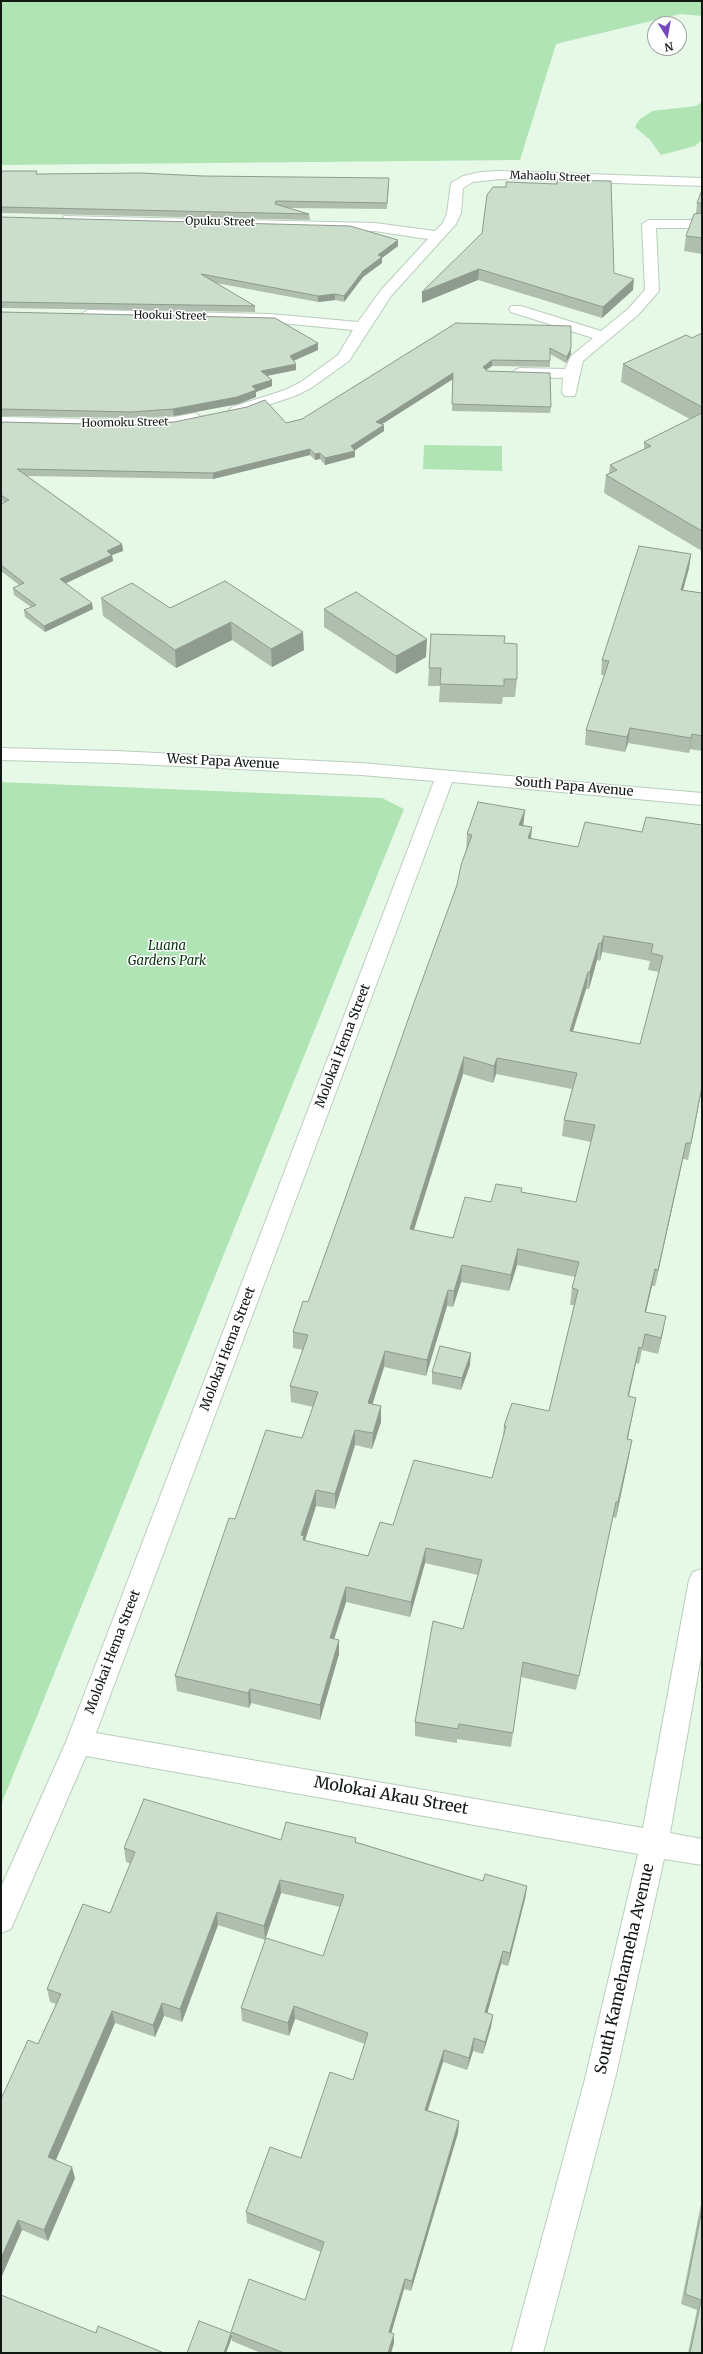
<!DOCTYPE html>
<html>
<head>
<meta charset="utf-8">
<style>
  body { margin:0 }
  #map { position:relative; width:703px; height:2354px; overflow:hidden; background:#e6f9e7; font-family:Merriweather,serif }
  canvas { display:block }
  .frame { position:absolute; inset:0; border:2px solid #111812; pointer-events:none }
  .north { position:absolute; left:647px; top:16px; width:40px; height:40px; box-sizing:border-box; background:#fff; border:1px solid #a0a3a0; border-radius:50%; rotate:169deg; font-size:11px; font-weight:700; line-height:16px; text-align:center; color:#111812 }
  .north::after { content:''; display:block; margin:auto; width:14px; height:18px; background:#7548c1; clip-path:polygon(50% 0,100% 100%,50% 72%,0 100%) }
</style>
</head>
<body>
<div id="map">
<canvas width="703" height="2354"></canvas>
<div class="frame"></div>
<div class="north">N</div>
</div>
<script>
const g = document.querySelector('canvas').getContext('2d');
g.lineJoin = 'round';
function fillPath(path, color) { g.fillStyle = color; g.fill(path, 'evenodd'); }
const toPath = rows => new Path2D(rows.map(r => 'M' + r).join(''));
function trace(path, color, width, dash) { g.strokeStyle = color; g.lineWidth = width; g.lineCap = dash ? 'butt' : 'round'; g.setLineDash(dash || []); g.stroke(path); }
function label(font, color, halo, rows, align = 'center') {
  g.font = font + ' Merriweather,serif'; g.lineWidth = 3; g.setLineDash([]); g.textBaseline = 'middle'; g.strokeStyle = halo; g.fillStyle = color; for (const [text, x, y, turn = 0] of rows) {
    g.save(); g.translate(x, y); g.rotate((+turn || 0) * Math.PI / 180); g.textAlign = isNaN(turn) ? turn : align; if (halo) g.strokeText(text, 0, 0); g.fillText(text, 0, 0); g.restore();
  }
}
const green = toPath([
  [1,1,702,1,702,16,680,14,556,44,520,160,1,165],
  [702,102,702,140,695,146,661,155,650,140,635,127,639,120,652,111,696,106],
  [424,445,502,446,502,471,423,469],
  [1,782,382,798,404,809,1,1805]
]);
const minor = toPath([
  [500,171,702,178,702,186,500,179,473,182,463,188,461,213,456,224,391,296,349,361,311,388,295,396,237,415,232,413,229,410,232,407,285,390,301,382,338,355,353,330,270,322,88,318,81,314,88,310,270,314,358,322,381,290,428,239,375,231,69,223,64,222,62,219,64,216,375,223,435,231,443,223,447,213,451,183,463,176,481,172,500,171],
  [649,220,702,220,702,228,656,228,659,291,638,315,583,361,575,396,565,396,562,393,563,378,515,376,512,373,515,370,520,368,565,369,571,356,593,338,511,312,509,309,511,306,521,306,601,331,628,309,645,290,642,224,649,220],
  [195,413,203,418,200,421,174,427,132,430,1,427,1,417,132,420,174,417,195,413],
  [1,748,116,751,361,763,702,793,702,805,452,782,96,1733,643,1828,689,1580,693,1572,702,1569,702,1651,670,1833,702,1839,702,1865,664,1859,615,2079,543,2353,511,2353,585,2079,638,1854,86,1756,11,1929,1,1933,1,1887,66,1742,434,781,361,775,116,763,1,760,1,748]
]);
const wall = toPath([
  [1,171,37,174,389,184,387,209,288,208,309,214,310,220,1,213],
  [557,180,614,273,633,290,602,318,478,280,422,303,482,233,506,187,556,184],
  [702,190,702,254,684,251,686,236,696,214,697,203],
  [1,217,398,246,382,258,382,263,363,277,344,302,335,300,318,302,216,283,255,306,255,312,1,308],
  [1,312,318,350,294,361,296,370,267,376,272,380,272,386,256,392,256,397,238,404,174,416,132,418,1,416,1,422],
  [456,323,571,348,571,354,566,363,550,354,550,367,492,366,486,370,551,407,550,413,452,411,453,379,382,424,384,431,354,450,355,457,325,465,320,459,315,460,310,455,213,479,27,476,122,544,123,551,112,555,113,561,66,583,93,609,45,632,25,617,24,610,31,607,14,595,13,588,19,585,1,571,1,504,4,502,1,500,1,422,132,425,286,423,302,419],
  [702,333,702,551,604,493,606,475,609,474,610,465,644,449,644,442,690,419,621,382,623,364,692,338],
  [691,554,689,568,683,590,702,593,702,751,690,749,689,753,628,743,625,752,585,745,586,730,604,675,601,675,602,660],
  [225,581,304,650,272,667,232,640,176,668,103,616,101,598,170,608],
  [324,609,426,657,396,674,324,627],
  [504,643,517,679,515,697,503,697,502,704,439,702,440,686,428,686,429,668],
  [525,810,523,825,532,827,531,839,578,847,642,832,702,1088,688,1160,683,1159,655,1286,652,1286,646,1312,663,1332,658,1354,642,1350,639,1364,636,1363,629,1396,633,1413,628,1439,629,1456,616,1518,613,1517,576,1690,521,1677,511,1747,457,1739,457,1743,415,1736,415,1722,463,1629,478,1575,425,1563,410,1617,346,1602,334,1639,339,1654,320,1720,251,1703,249,1708,177,1691,175,1676,235,1519,302,1438,313,1407,291,1402,290,1386,303,1350,293,1348,293,1332,308,1302,340,1213,457,885,466,851,467,834],
  [602,952,650,961,648,970,659,972,640,1044,573,1031,586,989,589,989,597,960,600,961],
  [463,1074,493,1083,496,1074,572,1089,564,1120,562,1136,591,1142,576,1202,522,1192,491,1202,453,1238,414,1230],
  [517,1265,575,1277,572,1288,570,1305,574,1305,549,1411,504,1426,503,1437,492,1478,393,1525,368,1556,305,1541,316,1506,335,1509,355,1445,372,1449,381,1422,381,1406,372,1404,384,1367,426,1376,447,1306,453,1307,461,1282,509,1291],
  [470,1365,461,1390,432,1384,432,1372],
  [356,1838,356,1842,483,1881,527,1886,525,1899,508,1966,501,1964,487,2013,493,2015,491,2027,483,2054,473,2051,467,2070,443,2062,428,2110,459,2121,458,2133,411,2291,404,2289,391,2332,394,2343,391,2353,261,2353,232,2341,232,2337,226,2353,231,2332,305,2300,321,2252,247,2223,246,2212,301,2158,353,2080,365,2044,295,2019,289,2036,242,2021,241,2008,323,1956,340,1907,281,1893,265,1940,218,1925,182,2022,164,2016,155,2037,115,2023,56,2160,75,2178,48,2241,22,2230,1,2278,1,2099,38,2044,56,2004,50,2002,47,1989,110,1913,131,1864,126,1862,124,1848,281,1840],
  [702,2199,702,2353,688,2353,697,2310,681,2304]
]);
const shadedWall = toPath([
  [398,240,398,246,382,258,382,263,363,277,344,302,344,296,363,271,378,255],
  [479,269,478,280,422,303,422,292],
  [634,279,633,290,602,318,603,307],
  [335,294,335,300,318,302,318,296],
  [318,343,318,350,290,362,290,356],
  [571,348,571,354,566,363,567,357],
  [492,360,492,366,482,373,483,367],
  [296,364,296,370,261,377,261,371],
  [453,373,453,379,376,428,376,422],
  [272,380,272,386,256,392,256,397,238,404,174,416,173,409,252,386],
  [384,425,384,431,354,451,355,451,355,457,325,465,325,458,351,446],
  [310,449,310,455,213,479,213,473],
  [320,453,320,459,315,460,315,454],
  [122,544,123,551,112,555,113,561,60,586,60,579,107,551],
  [691,554,689,568,679,605,681,590],
  [92,603,93,609,45,632,44,626],
  [231,622,232,640,176,668,175,650],
  [303,632,304,650,272,667,271,649],
  [427,639,426,657,396,674,396,656],
  [630,728,628,743,625,752,627,737],
  [692,734,690,749,689,753,691,738],
  [525,810,523,827,519,825],
  [532,827,530,843,528,838],
  [604,936,602,952,600,961,601,944],
  [599,943,597,960,589,989,590,972],
  [588,972,586,989,568,1047,570,1031],
  [464,1057,463,1074,409,1245,410,1229],
  [497,1058,496,1074,493,1083,494,1066],
  [702,1086,702,1088,688,1160,691,1143],
  [686,1143,683,1159,655,1286,658,1270],
  [518,1249,517,1265,509,1291,511,1275],
  [462,1265,461,1282,453,1307,454,1291],
  [655,1269,652,1286,642,1328,645,1312],
  [448,1290,447,1306,426,1376,427,1360],
  [666,1316,663,1332,658,1354,661,1338],
  [639,1347,636,1363,625,1412,628,1396],
  [385,1351,384,1367,368,1419,368,1403],
  [471,1353,470,1365,461,1390,462,1378],
  [636,1398,633,1413,624,1455,627,1439],
  [381,1406,381,1422,372,1449,373,1433],
  [355,1430,355,1445,335,1509,335,1494],
  [632,1440,629,1456,616,1518,618,1502],
  [316,1490,316,1506,304,1543,301,1535],
  [616,1502,613,1517,576,1690,579,1676],
  [426,1548,425,1563,410,1617,411,1602],
  [346,1587,346,1602,330,1652,330,1638],
  [339,1640,339,1654,320,1720,320,1705],
  [250,1689,251,1703,249,1708,248,1693],
  [280,1880,281,1893,265,1940,264,1926],
  [527,1886,525,1899,508,1966,510,1953],
  [217,1912,218,1925,182,2022,180,2009],
  [503,1951,501,1964,484,2025,485,2012],
  [162,2003,164,2016,155,2037,153,2025],
  [294,2006,295,2019,289,2036,288,2023],
  [112,2011,115,2023,52,2169,48,2157],
  [493,2015,491,2027,483,2054,485,2042],
  [474,2038,473,2051,467,2070,469,2058],
  [444,2050,443,2062,424,2121,425,2110],
  [459,2121,458,2133,411,2291,412,2281],
  [72,2167,75,2178,48,2241,44,2230],
  [18,2220,22,2230,1,2278,1,2258],
  [405,2279,404,2289,389,2341,389,2332],
  [231,2334,232,2337,226,2353,224,2353],
  [394,2334,394,2343,391,2353,388,2353]
]);
const building = toPath([
  [1,171,37,171,36,174,140,173,203,176,389,178,387,203,276,201,275,204,309,214,1,207,1,171],
  [557,180,611,181,614,273,634,279,603,307,479,269,422,292,482,233,487,195,493,187,506,187,506,182,557,184,557,180],
  [702,190,702,203,697,203,702,190],
  [702,213,702,238,686,236,694,214,702,213],
  [1,217,350,226,398,240,378,255,382,257,363,271,344,296,335,294,318,296,201,274,255,306,1,302,1,217],
  [1,312,275,318,318,343,290,356,296,364,261,371,272,380,252,386,256,390,237,397,173,409,131,412,1,409,1,312],
  [456,323,571,326,571,348,567,357,550,348,550,361,492,360,483,367,487,371,550,373,551,407,452,404,453,373,376,422,384,425,351,446,355,451,325,458,320,453,315,454,310,449,213,473,17,469,122,544,107,551,112,555,60,579,92,603,44,626,24,610,36,605,13,588,24,583,1,565,1,504,9,500,1,495,1,422,132,425,174,422,247,407,265,400,286,423,302,419,456,323],
  [702,333,702,407,623,364,686,335,692,338,702,333],
  [702,413,702,531,606,475,617,470,610,465,651,446,644,442,702,413],
  [639,546,691,554,681,590,702,593,702,736,692,734,691,738,630,728,627,737,586,730,609,661,602,660,639,546],
  [225,581,303,632,271,649,231,622,175,650,101,598,132,583,170,608,225,581],
  [356,592,427,639,396,656,324,609,356,592],
  [431,634,505,636,504,643,517,644,517,679,504,679,504,686,440,684,441,668,429,668,431,634],
  [478,802,525,810,519,825,532,827,528,838,578,847,585,822,642,832,646,817,702,825,702,1086,691,1143,686,1143,658,1270,655,1269,645,1312,666,1316,661,1338,645,1334,642,1348,639,1347,628,1396,636,1398,627,1439,632,1440,618,1502,616,1502,579,1676,523,1662,513,1733,459,1724,458,1729,415,1722,433,1621,463,1629,482,1560,426,1548,411,1602,346,1587,330,1638,339,1640,320,1705,250,1689,248,1693,175,1676,229,1518,235,1519,266,1430,302,1438,318,1392,290,1386,308,1335,293,1332,303,1301,308,1302,340,1213,416,997,457,885,461,865,472,835,467,834,478,802],
  [604,936,653,944,651,953,663,956,640,1044,570,1031,588,972,590,972,599,943,601,944,604,936],
  [464,1057,494,1066,497,1058,577,1073,564,1120,595,1125,576,1202,521,1192,522,1188,496,1184,491,1202,465,1197,453,1238,410,1229,464,1057],
  [518,1249,579,1262,572,1288,578,1290,549,1411,512,1403,504,1426,506,1426,492,1478,414,1460,393,1525,380,1522,368,1556,303,1540,304,1536,301,1535,316,1490,335,1494,355,1430,373,1433,381,1406,368,1403,385,1351,427,1360,448,1290,454,1291,462,1265,511,1275,518,1249],
  [440,1346,471,1353,462,1378,432,1372,440,1346],
  [144,1799,281,1840,286,1822,356,1838,355,1842,483,1881,485,1874,527,1886,510,1953,503,1951,485,2012,493,2015,485,2042,474,2038,469,2058,444,2050,425,2110,459,2121,412,2281,405,2279,389,2332,394,2334,388,2353,284,2353,231,2332,249,2279,305,2300,324,2242,246,2212,270,2147,301,2158,330,2072,353,2080,368,2033,294,2006,288,2023,241,2008,266,1938,323,1956,344,1895,280,1880,264,1926,217,1912,180,2009,162,2003,153,2025,112,2011,48,2157,72,2167,44,2230,18,2220,1,2258,1,2099,28,2040,38,2044,61,1994,47,1989,83,1904,110,1913,135,1852,124,1848,144,1799],
  [702,2209,702,2353,690,2353,701,2300,685,2294,702,2209],
  [1,2295,96,2333,98,2326,164,2353,1,2353,1,2295],
  [199,2321,231,2333,224,2353,187,2353,199,2321]
]);
const farStreetnames = [
  ["Mahaolu Street",550,177,2],
  ["Opuku Street",220,222,1],
  ["Hookui Street",170,316,1],
  ["Hoomoku Street",125,423,-1]
];
const streetNames = [
  ["West Papa Avenue",223,762,3],
  ["South Papa Avenue",574,787,5],
  ["Molokai Hema Street",343,1046,-69],
  ["Molokai Hema Street",228,1349,-69],
  ["Molokai Hema Street",113,1652,-69]
];
const parkNames = [
  ["Luana",167,946],
  ["Gardens Park",167,961]
];
const nearStreetnames = [
  ["Molokai Akau Street",391,1796,10],
  ["South Kamehameha Avenue",625,1969,-77]
];
fillPath(green, '#b0e4b4');
trace(minor, '#bbcdbc', 2);
fillPath(minor, '#fff');
fillPath(wall, '#afbeaf');
fillPath(shadedWall, '#8e9b8e');
fillPath(building, '#cbddcb');
trace(building, '#8e9b8e', 1);
label('11px', '#111812', '#fff', farStreetnames);
label('13px', '#111812', '#fff', streetNames);
label('italic 13px', '#05340f', '#fff', parkNames);
label('16px', '#111812', '#fff', nearStreetnames);
</script>
</body>
</html>
